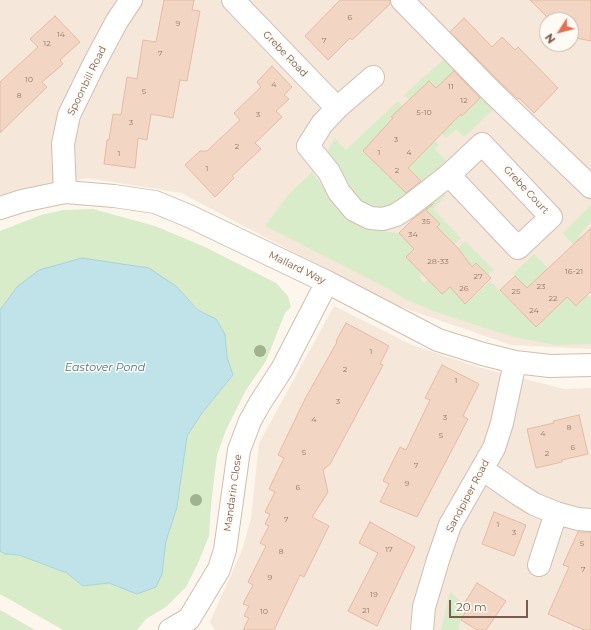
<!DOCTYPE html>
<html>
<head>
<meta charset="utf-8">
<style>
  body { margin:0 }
  #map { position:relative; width:591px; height:630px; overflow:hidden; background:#fdf6ec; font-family:Montserrat,sans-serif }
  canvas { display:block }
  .north { position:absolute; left:539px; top:12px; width:40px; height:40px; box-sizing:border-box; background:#fffaf3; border:1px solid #cabbb1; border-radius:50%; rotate:234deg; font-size:11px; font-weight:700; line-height:16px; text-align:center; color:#7a5c4d }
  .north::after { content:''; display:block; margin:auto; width:14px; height:18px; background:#e76f51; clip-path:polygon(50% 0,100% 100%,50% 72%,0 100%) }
  .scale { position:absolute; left:449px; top:600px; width:79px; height:18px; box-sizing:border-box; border:2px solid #7a5c4d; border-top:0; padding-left:5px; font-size:12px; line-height:14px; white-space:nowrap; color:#7a5c4d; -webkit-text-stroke:3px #fffaf3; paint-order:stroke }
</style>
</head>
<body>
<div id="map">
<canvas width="591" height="630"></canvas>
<div class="north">N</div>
<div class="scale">20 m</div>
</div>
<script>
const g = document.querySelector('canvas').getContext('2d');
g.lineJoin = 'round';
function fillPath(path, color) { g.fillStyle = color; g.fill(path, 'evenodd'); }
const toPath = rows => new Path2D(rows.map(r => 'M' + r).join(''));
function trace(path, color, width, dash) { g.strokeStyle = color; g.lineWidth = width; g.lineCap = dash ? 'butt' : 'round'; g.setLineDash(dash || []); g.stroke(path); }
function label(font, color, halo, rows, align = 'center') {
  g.font = font + ' Montserrat,sans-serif'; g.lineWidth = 3; g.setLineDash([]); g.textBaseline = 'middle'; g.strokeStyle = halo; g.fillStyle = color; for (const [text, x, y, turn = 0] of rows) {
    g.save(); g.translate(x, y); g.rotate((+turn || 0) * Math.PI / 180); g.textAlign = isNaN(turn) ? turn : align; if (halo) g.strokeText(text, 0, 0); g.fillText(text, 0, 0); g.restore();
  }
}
const residential = toPath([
  [0,0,591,0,591,349,511,345,392,304,181,193,87,178,0,199],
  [547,20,571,20,571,44,547,44],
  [334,306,412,345,478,367,564,389,591,388,591,630,215,630,210,622,242,550,251,518,259,443]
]);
const green = toPath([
  [446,57,496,107,464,137,456,129,446,138,441,133,455,109,462,115,479,99,453,72,436,88,429,81,410,100,404,95],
  [398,101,403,107,392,117,398,125,376,137,363,151,399,186,412,173,408,168,434,140,439,145,435,149,446,161,405,200,388,207,375,208,362,202,353,191,327,152,335,138,346,150],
  [312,172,331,198,366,227,382,231,399,233,414,249,406,257,422,273,419,277,424,283,428,280,442,294,450,287,465,304,490,281,536,327,567,296,577,306,587,295,591,298,591,344,555,345,513,337,436,312,405,299,385,287,265,226,289,194],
  [441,194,447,195,433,209,461,238,454,245,434,230,440,224,425,208,437,196],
  [591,205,591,222,578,236,585,243,578,250,563,233],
  [93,209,155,226,205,247,276,283,288,296,291,307,285,313,266,361,246,390,226,430,217,455,211,505,209,536,198,563,186,587,166,607,146,619,137,630,63,630,0,594,0,551,5,554,18,555,67,573,83,586,109,583,137,594,162,574,166,541,177,507,187,436,202,413,233,375,227,357,225,334,216,319,199,310,177,287,17,287,0,310,0,231,41,215,63,210],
  [465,241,494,270,488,275,476,263,470,268,458,248],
  [534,254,554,274,543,273,527,288,513,274],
  [450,591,459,600,460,608,464,614,459,625,459,630,441,630],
  [0,610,35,630,0,630]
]);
const water = toPath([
  [82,258,149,268,177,287,198,310,216,319,225,334,227,357,233,375,202,413,187,436,177,507,166,541,162,574,156,587,137,594,109,583,83,586,67,573,19,555,5,554,0,551,0,310,17,287,39,270,82,258]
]);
const building = toPath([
  [164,0,194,0,192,10,200,11,187,81,180,80,173,118,151,114,147,140,138,138,135,168,104,164,107,140,109,140,113,114,121,115,127,77,137,79,143,40,156,42,164,0],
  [340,0,390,0,390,4,352,40,350,38,328,60,305,36,340,0],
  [530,0,591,0,591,41,571,37,571,20,550,20,530,0],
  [55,16,80,42,60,60,63,64,42,82,47,87,0,133,0,82,38,47,30,39,55,16],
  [464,18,492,47,502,37,515,50,518,47,558,88,534,113,519,98,518,99,502,84,450,32,464,18],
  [272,66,292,87,284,95,289,99,276,111,282,117,255,143,261,149,232,176,234,178,215,197,185,165,200,151,207,151,240,120,234,113,261,87,257,82,272,66],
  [454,71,480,98,462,116,461,114,408,168,421,181,406,193,363,151,393,118,391,117,429,81,436,88,454,71],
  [433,204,426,210,440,224,437,227,458,248,472,267,476,263,491,278,465,304,450,287,442,294,406,257,414,249,399,233,414,218,433,204],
  [591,228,591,291,576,306,567,297,536,327,500,290,515,276,527,288,591,228],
  [346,323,389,346,380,364,383,365,330,464,323,470,328,492,312,517,329,526,304,577,300,575,274,630,243,630,249,618,244,616,249,606,243,604,253,585,248,582,266,546,260,543,269,526,265,524,270,514,265,512,275,492,269,489,284,458,278,455,305,399,337,342,336,341,346,323],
  [442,365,479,384,463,416,468,419,417,517,380,502,389,484,383,481,400,447,406,450,430,400,425,398,442,365],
  [579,415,588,454,562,460,562,462,536,468,527,429,554,423,553,421,579,415],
  [494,512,526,525,514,556,482,544,494,512],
  [370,522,415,547,377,626,348,611,378,553,359,543,370,522],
  [578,532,591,532,591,630,584,630,548,614,569,567,563,565,578,532],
  [477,583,506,601,486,630,477,630,461,620,468,607,464,604,477,583]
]);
const minor = toPath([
  [233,0,337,108],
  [402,0,493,93,591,187],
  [373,77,337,108,322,124,308,146,329,172,339,192,354,210,370,218,383,219,396,215,408,207,449,175,482,144,551,217,518,248,449,175],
  [65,192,63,144,69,115,94,64,117,21,131,0],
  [0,208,22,201,65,192,114,196,155,202,189,216,327,282,438,340,483,354,515,362,550,366,591,365],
  [482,469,518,494,534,504,556,513,578,519,591,520],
  [539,565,556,513],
  [170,630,189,619,219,569,225,550,239,450,250,421,260,403,282,369,327,282],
  [422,630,424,607,438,560,450,525,494,448,502,423,515,362]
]);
const trees = [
  [260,351],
  [196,500]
];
const numberNames = [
  ["6",350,18],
  ["9",178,24],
  ["14",61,35],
  ["7",324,41],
  ["12",47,44],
  ["7",160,54],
  ["10",29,80],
  ["4",274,85],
  ["11",451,87],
  ["5",144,92],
  ["8",19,96],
  ["12",464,101],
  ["5-10",424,113],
  ["3",258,115],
  ["3",131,123],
  ["3",396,140],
  ["2",237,147],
  ["1",379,153],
  ["4",409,153],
  ["1",119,154],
  ["1",207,169],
  ["2",397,171],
  ["35",426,222],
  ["34",413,235],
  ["28-33",438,262],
  ["16-21",574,272],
  ["27",478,277],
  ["23",541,287],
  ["26",464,289],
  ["25",516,292],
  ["22",553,299],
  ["24",534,311],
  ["1",371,352],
  ["2",345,370],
  ["1",456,381],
  ["3",338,402],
  ["3",445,418],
  ["4",314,420],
  ["8",569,428],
  ["4",543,434],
  ["5",441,436],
  ["6",573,448],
  ["5",304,453],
  ["2",547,454],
  ["7",416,466],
  ["9",407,484],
  ["6",298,488],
  ["7",286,520],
  ["1",498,525],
  ["3",514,533],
  ["5",582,544],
  ["17",389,550],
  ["8",281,552],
  ["7",583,570],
  ["9",270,578],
  ["19",374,595],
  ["21",366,611],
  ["10",264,612]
];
const streetNames = [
  ["Grebe Road",285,54,46],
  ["Spoonbill Road",87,81,-64],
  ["Grebe Court",526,190,47],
  ["Mallard Way",297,268,26],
  ["Mandarin Close",233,493,-82],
  ["Sandpiper Road",468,496,-62]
];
const waterNames = [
  ["Eastover Pond",105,368]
];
fillPath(residential, '#f5e8da');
fillPath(green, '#d8ecc9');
fillPath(water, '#bfe3e8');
trace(water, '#a5d3da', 1);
fillPath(building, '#f3d5c3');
trace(building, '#e6bba3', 1);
trace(minor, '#d1beb0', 24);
trace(minor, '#fff', 22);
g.fillStyle = '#a0b28e';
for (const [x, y] of trees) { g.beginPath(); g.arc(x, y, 6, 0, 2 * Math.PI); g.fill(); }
label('8px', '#987a6a', null, numberNames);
label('10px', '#7a5c4d', '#fffaf3', streetNames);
label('italic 11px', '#437c86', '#fffaf3', waterNames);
</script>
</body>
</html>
